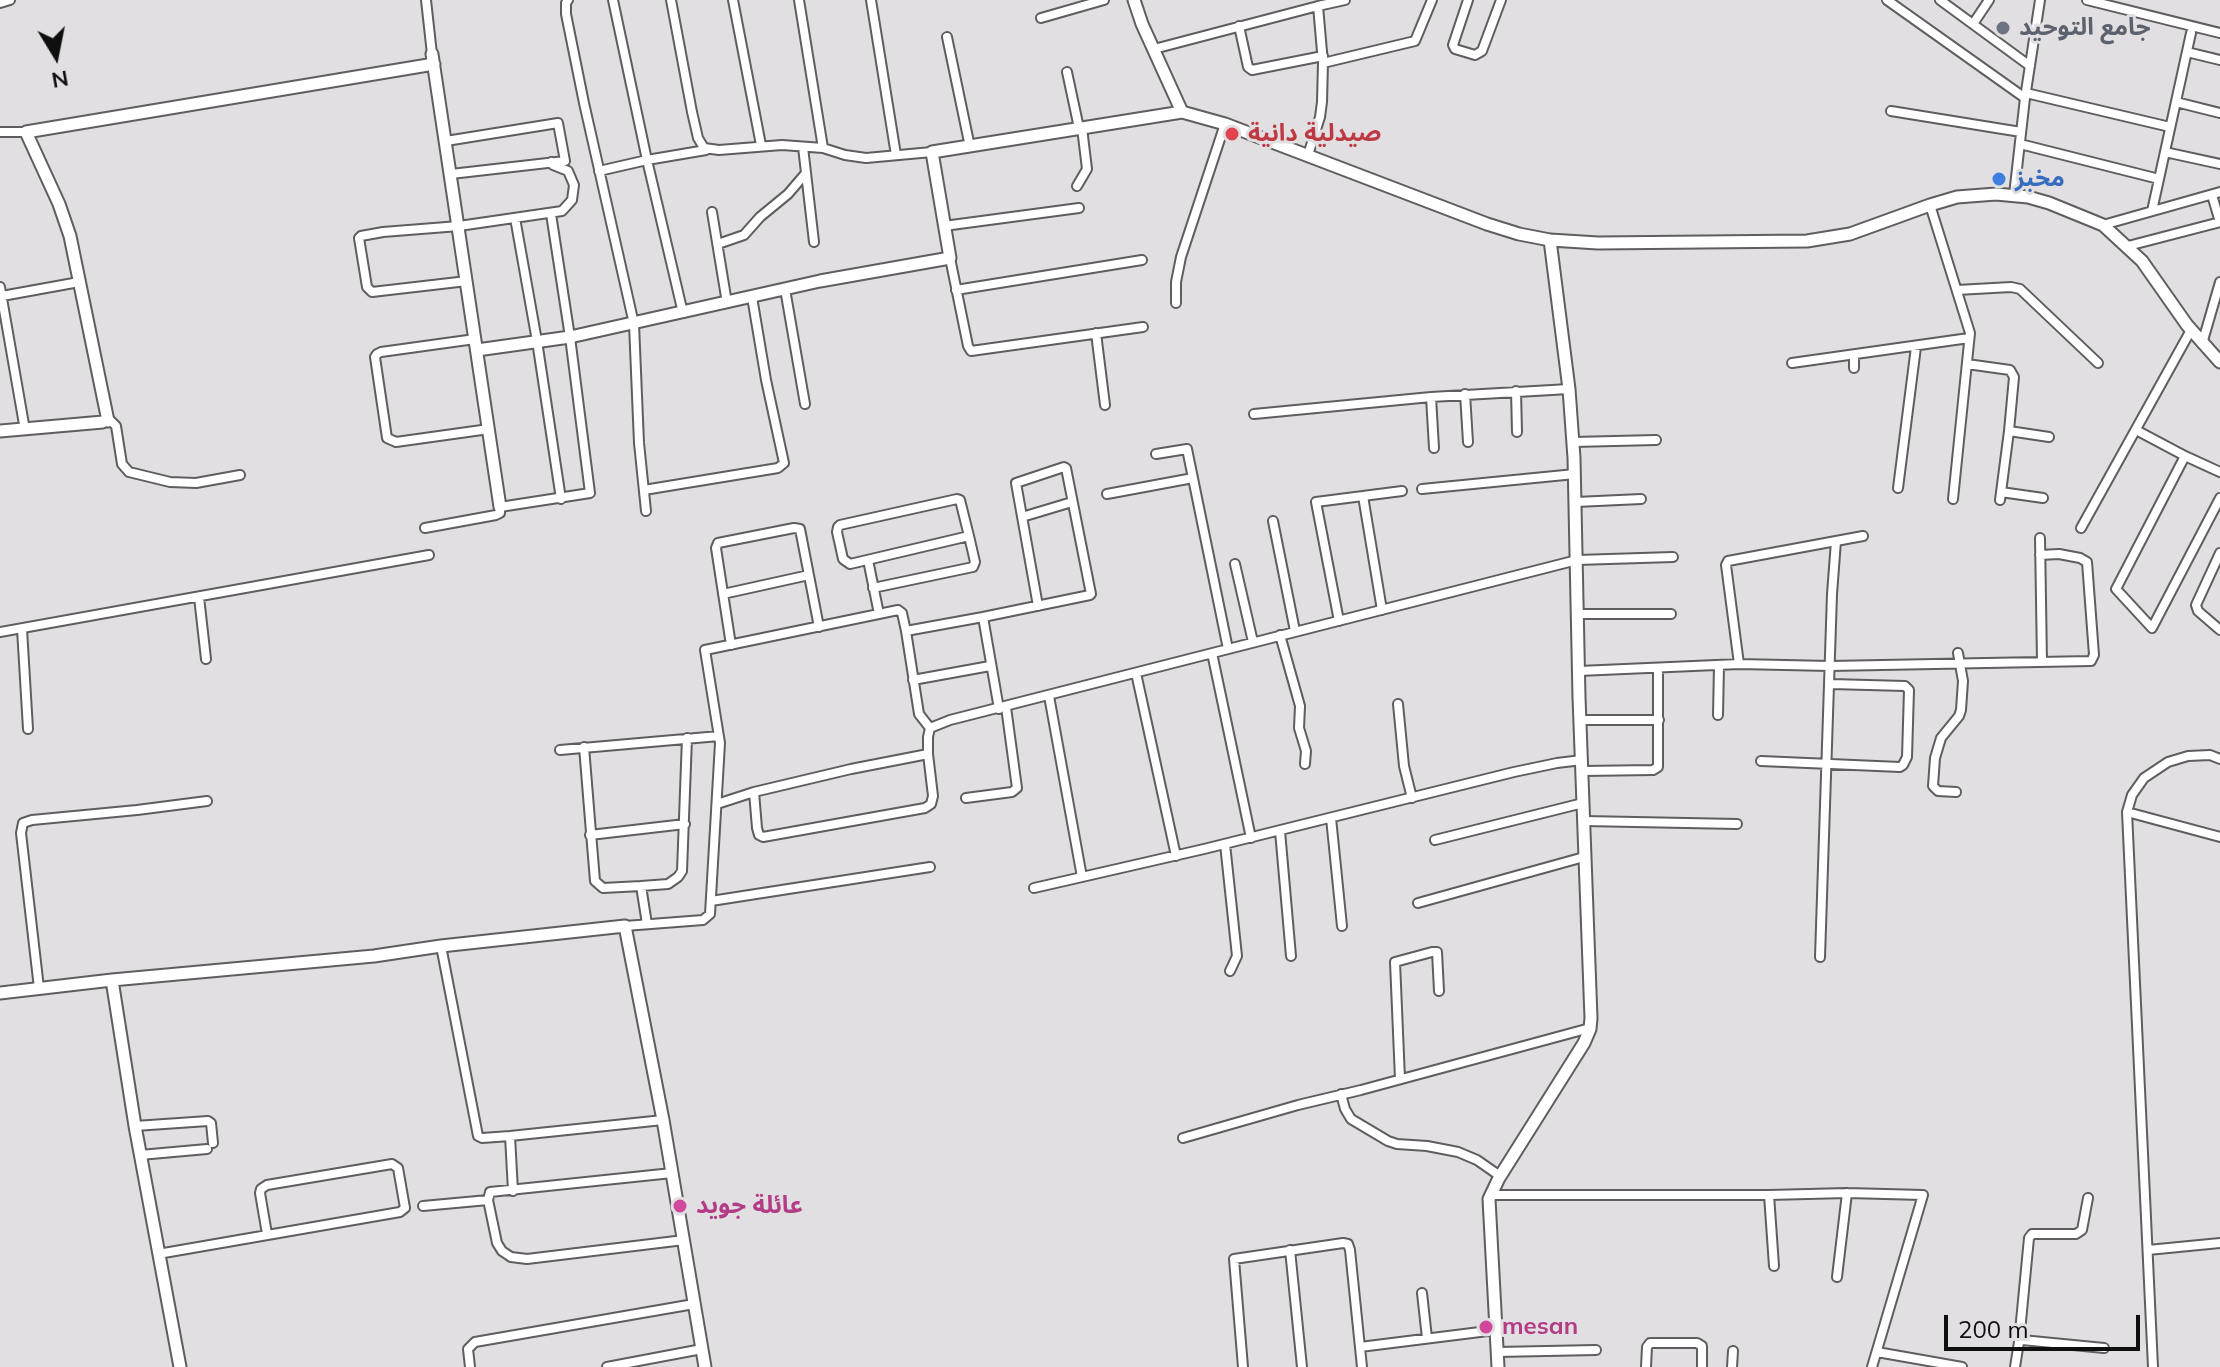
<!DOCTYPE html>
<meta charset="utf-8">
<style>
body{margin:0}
#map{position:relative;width:2220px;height:1367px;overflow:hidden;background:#e1dfe1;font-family:Mulish,sans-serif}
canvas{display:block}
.north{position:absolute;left:16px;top:16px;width:80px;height:80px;-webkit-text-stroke:6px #e1dfe1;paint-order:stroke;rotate:170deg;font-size:22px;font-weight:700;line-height:32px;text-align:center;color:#100f10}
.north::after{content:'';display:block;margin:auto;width:28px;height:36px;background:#100f10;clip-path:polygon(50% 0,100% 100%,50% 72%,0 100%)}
.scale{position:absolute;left:1944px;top:1315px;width:196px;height:36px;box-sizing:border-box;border:4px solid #100f10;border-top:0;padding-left:10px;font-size:24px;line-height:28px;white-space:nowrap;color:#100f10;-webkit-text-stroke:6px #e1dfe1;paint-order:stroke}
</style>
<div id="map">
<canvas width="2220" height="1367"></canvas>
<div class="north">N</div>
<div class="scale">200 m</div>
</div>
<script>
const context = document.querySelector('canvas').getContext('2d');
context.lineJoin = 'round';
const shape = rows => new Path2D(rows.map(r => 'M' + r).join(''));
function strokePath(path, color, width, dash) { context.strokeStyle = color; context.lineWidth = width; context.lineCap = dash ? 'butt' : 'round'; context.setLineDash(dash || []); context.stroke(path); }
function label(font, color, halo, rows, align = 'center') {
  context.font = font + ' Mulish,"Noto Sans Arabic",sans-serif'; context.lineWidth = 6; context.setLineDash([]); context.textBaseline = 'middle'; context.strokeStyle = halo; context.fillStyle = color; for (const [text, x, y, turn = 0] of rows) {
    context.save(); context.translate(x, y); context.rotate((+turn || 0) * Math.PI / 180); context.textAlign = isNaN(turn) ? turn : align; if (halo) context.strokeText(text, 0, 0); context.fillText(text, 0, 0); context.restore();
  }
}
const street = shape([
 [426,0,432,54],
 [568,0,566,3,566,14,584,103,634,324,639,443,646,511],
 [613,0,647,160,683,313],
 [671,0,692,112,698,138,704,148,719,150,782,145,823,148,845,155,866,158,932,152],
 [733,0,761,145],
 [799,0,823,148],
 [871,0,896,155],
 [1468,0,1453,45,1455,49,1475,55,1482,51,1501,0],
 [1887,0,2025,98],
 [1940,0,2030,66],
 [2087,0,2220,33],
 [0,3,10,0],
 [1041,18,1104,0],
 [1973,24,1989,0],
 [1239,26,1248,67,1252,70,1323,56],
 [947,37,970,147],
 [1154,49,1318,6],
 [2187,52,2220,60],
 [1323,63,1415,41,1432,0],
 [1067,72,1079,128],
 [2026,93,2170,127],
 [2176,102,2220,113],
 [1891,111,2021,132],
 [0,132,26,132],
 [446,141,558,123,565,161,451,174],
 [2020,144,2159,179],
 [803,147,814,242],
 [2165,152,2220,164],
 [1308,155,1320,117,1322,102,1323,63,1318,6,1345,0],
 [599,171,647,160,706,150],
 [1077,186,1087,169,1082,128],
 [2014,195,2025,98,2040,0],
 [2212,195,2220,222],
 [1930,205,1970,333,1953,499],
 [2152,211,2191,33],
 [712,212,727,303],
 [515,218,537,341,561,499],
 [2103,225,2220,192],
 [944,226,1079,208],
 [718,244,744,235,760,217,788,194,806,173],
 [2128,246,2220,222],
 [950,258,968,346,971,351,1143,327],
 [467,281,372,292,367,287,359,238,361,236,383,232,459,226,562,211,572,200,574,185,568,171,553,165,551,162],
 [0,287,25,430],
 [785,289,805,404],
 [956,290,1142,260],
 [1957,290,2011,287,2020,289,2098,363],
 [2,296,79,282],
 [1176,303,1176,282,1181,257,1225,124],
 [1096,333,1105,405],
 [475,339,381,352,377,354,375,357,387,438,396,442,489,429],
 [2202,344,2220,282],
 [1792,363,1969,338],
 [1967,364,2010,370,2014,377,2009,431,2000,500],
 [1854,368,1854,355],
 [1516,391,1517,432],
 [1465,394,1468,442],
 [1431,397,1434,448],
 [1254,414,1431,397,1569,389],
 [104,421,111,421,116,426,122,464,129,472,170,482,196,483,240,475],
 [2136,430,2185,456],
 [2009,431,2049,437],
 [1573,442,1656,440],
 [1156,454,1187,449,1228,649],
 [2220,472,2185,456,2116,589,2152,628,2220,498],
 [1898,488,1916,347],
 [1422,489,1575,474],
 [644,490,778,468,784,463,766,380,752,297],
 [2001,492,2043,498],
 [1107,494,1193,478],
 [1363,496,1382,610],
 [1576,502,1641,499],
 [1022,517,1072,502],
 [1273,521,1295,631],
 [425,528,496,515,500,513,500,507,590,493,570,337,551,214],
 [2081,528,2191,330],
 [2040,538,2042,662],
 [2220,553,2196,605,2198,611,2220,630],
 [868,560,879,614],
 [1235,564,1253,642],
 [873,588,973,567,975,562,969,536,960,500,957,499,840,525,838,527,837,532,843,559,850,564,969,536],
 [723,594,809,575],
 [199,597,206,659],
 [1577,614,1671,614],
 [983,617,1090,595,1091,594,1066,468,1064,467,1016,483,1038,606],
 [1339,621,1316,502,1402,491],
 [22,629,28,729],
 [0,632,429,555],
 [1280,635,1300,706,1299,728,1306,751,1305,764],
 [731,645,716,548,718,543,794,528,800,529,819,627],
 [1212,653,1251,838],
 [1739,664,1726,565,1728,561,1863,536],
 [1579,671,1739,664,1830,666,2091,661,2094,655,2087,562,2080,558,2059,554,2040,555],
 [1136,673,1176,856],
 [913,680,990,666],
 [1049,696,1082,877],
 [1398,704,1404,766,1412,798],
 [1718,715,1719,666],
 [1581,720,1659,720],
 [930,728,919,714,906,631,983,617,999,709],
 [584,747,595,881,603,888,641,886,668,884,678,877,682,871,687,738],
 [560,750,719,736],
 [1761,761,1900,767,1903,765,1907,757,1909,690,1905,686,1831,684],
 [1583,771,1653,770,1658,767,1658,669],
 [754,792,757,828,759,835,763,837,925,808,931,804,933,796,928,754],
 [1956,792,1938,791,1933,786,1935,758,1941,738,1959,716,1961,710,1963,681,1958,653],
 [966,798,1012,792,1017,788,1006,707],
 [717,804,754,792,851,769,928,754,928,737,930,728,950,720,1577,560,1673,557],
 [2127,812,2220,837],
 [1331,818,1342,926],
 [1584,821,1737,824],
 [1280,831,1291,956],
 [590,835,685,824],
 [1435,840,1583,803],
 [1225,844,1237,956,1230,971],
 [641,886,647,924],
 [1034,888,1204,849,1514,772,1557,763,1582,760],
 [711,901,930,867],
 [1418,903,1584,857],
 [625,926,703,920,710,914,720,743,705,650,898,610,902,613,906,631],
 [441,946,478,1136,482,1138,510,1136,663,1120],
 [1820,957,1832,594,1836,541],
 [39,988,21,833,23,823,32,820,137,810,207,801],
 [1400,1079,1395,962,1432,952,1437,952,1439,991],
 [1341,1094,1345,1109,1351,1119,1388,1141,1397,1144,1427,1146,1458,1152,1477,1160,1500,1176],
 [135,1126,208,1121,211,1123,213,1143],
 [510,1136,513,1191],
 [1183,1138,1298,1105,1361,1090,1590,1028],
 [140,1155,207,1149],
 [672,1173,490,1192,488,1200,497,1243,502,1251,511,1257,527,1259,684,1240],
 [1490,1195,1769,1195,1847,1193,1923,1195,1872,1367],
 [1769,1195,1774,1266],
 [423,1206,488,1200],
 [1290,1250,1302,1367],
 [2148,1250,2220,1243],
 [158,1254,400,1212,405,1208,398,1168,392,1164,267,1185,261,1189,260,1193,267,1234],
 [1837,1277,1847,1193],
 [1422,1293,1427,1338],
 [2019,1342,2029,1238,2032,1234,2076,1234,2082,1230,2088,1198],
 [1360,1347,1496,1330],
 [1497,1352,1596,1350],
 [1877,1352,1962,1367],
 [470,1367,468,1349,475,1342,694,1304],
 [607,1367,702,1349],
 [1243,1367,1234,1259,1343,1243,1348,1244,1350,1250,1362,1367],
 [1646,1367,1647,1347,1650,1343,1697,1343,1702,1346,1702,1367],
 [1732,1367,1733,1351],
 [2015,1367,2019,1342,2022,1340,2104,1348],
 [2153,1367,2127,812,2132,795,2144,778,2168,762,2188,756,2210,755,2220,759]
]);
const secondary = shape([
 [1134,0,1142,24,1182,112],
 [432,54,500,507],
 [477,350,570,337,820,281,950,258,932,152,1182,112,1225,124,1487,224,1519,234,1550,240,1598,243,1807,241,1850,234,1930,205,1957,197,1996,194,2028,197,2049,203,2103,225,2142,261,2187,325,2220,362],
 [108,421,70,236,59,204,26,132,434,64],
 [0,431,103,422],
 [112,980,135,1126,180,1367],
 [0,993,112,980,374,956,441,946,625,926,663,1120,705,1367],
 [1498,1367,1489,1199,1499,1178,1584,1043,1590,1029,1591,1018,1579,697,1574,458,1569,389,1550,240]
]);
strokePath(street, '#5f5d5f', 12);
strokePath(secondary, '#5f5d5f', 15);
strokePath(street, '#fff', 8);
strokePath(secondary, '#fff', 11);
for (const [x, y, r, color] of [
 [2003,28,8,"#6b7280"],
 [1232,134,8,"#e0444e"],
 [1999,179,8,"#3f7fe0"],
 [680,1206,8,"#d1479c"],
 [1486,1327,8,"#d1479c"]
]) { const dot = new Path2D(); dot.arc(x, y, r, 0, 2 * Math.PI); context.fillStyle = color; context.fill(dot); strokePath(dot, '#e1dfe1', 3); }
label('bold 24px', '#5b616d', '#e1dfe1', [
 ["جامع التوحيد",2019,28]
], 'left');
label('bold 24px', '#be3a42', '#e1dfe1', [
 ["صيدلية دانية",1248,134]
], 'left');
label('bold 24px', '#366cbe', '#e1dfe1', [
 ["مخبز",2015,179]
], 'left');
label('bold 24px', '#b23c85', '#e1dfe1', [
 ["عائلة جويد",696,1206],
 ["mesan",1502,1327]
], 'left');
</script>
